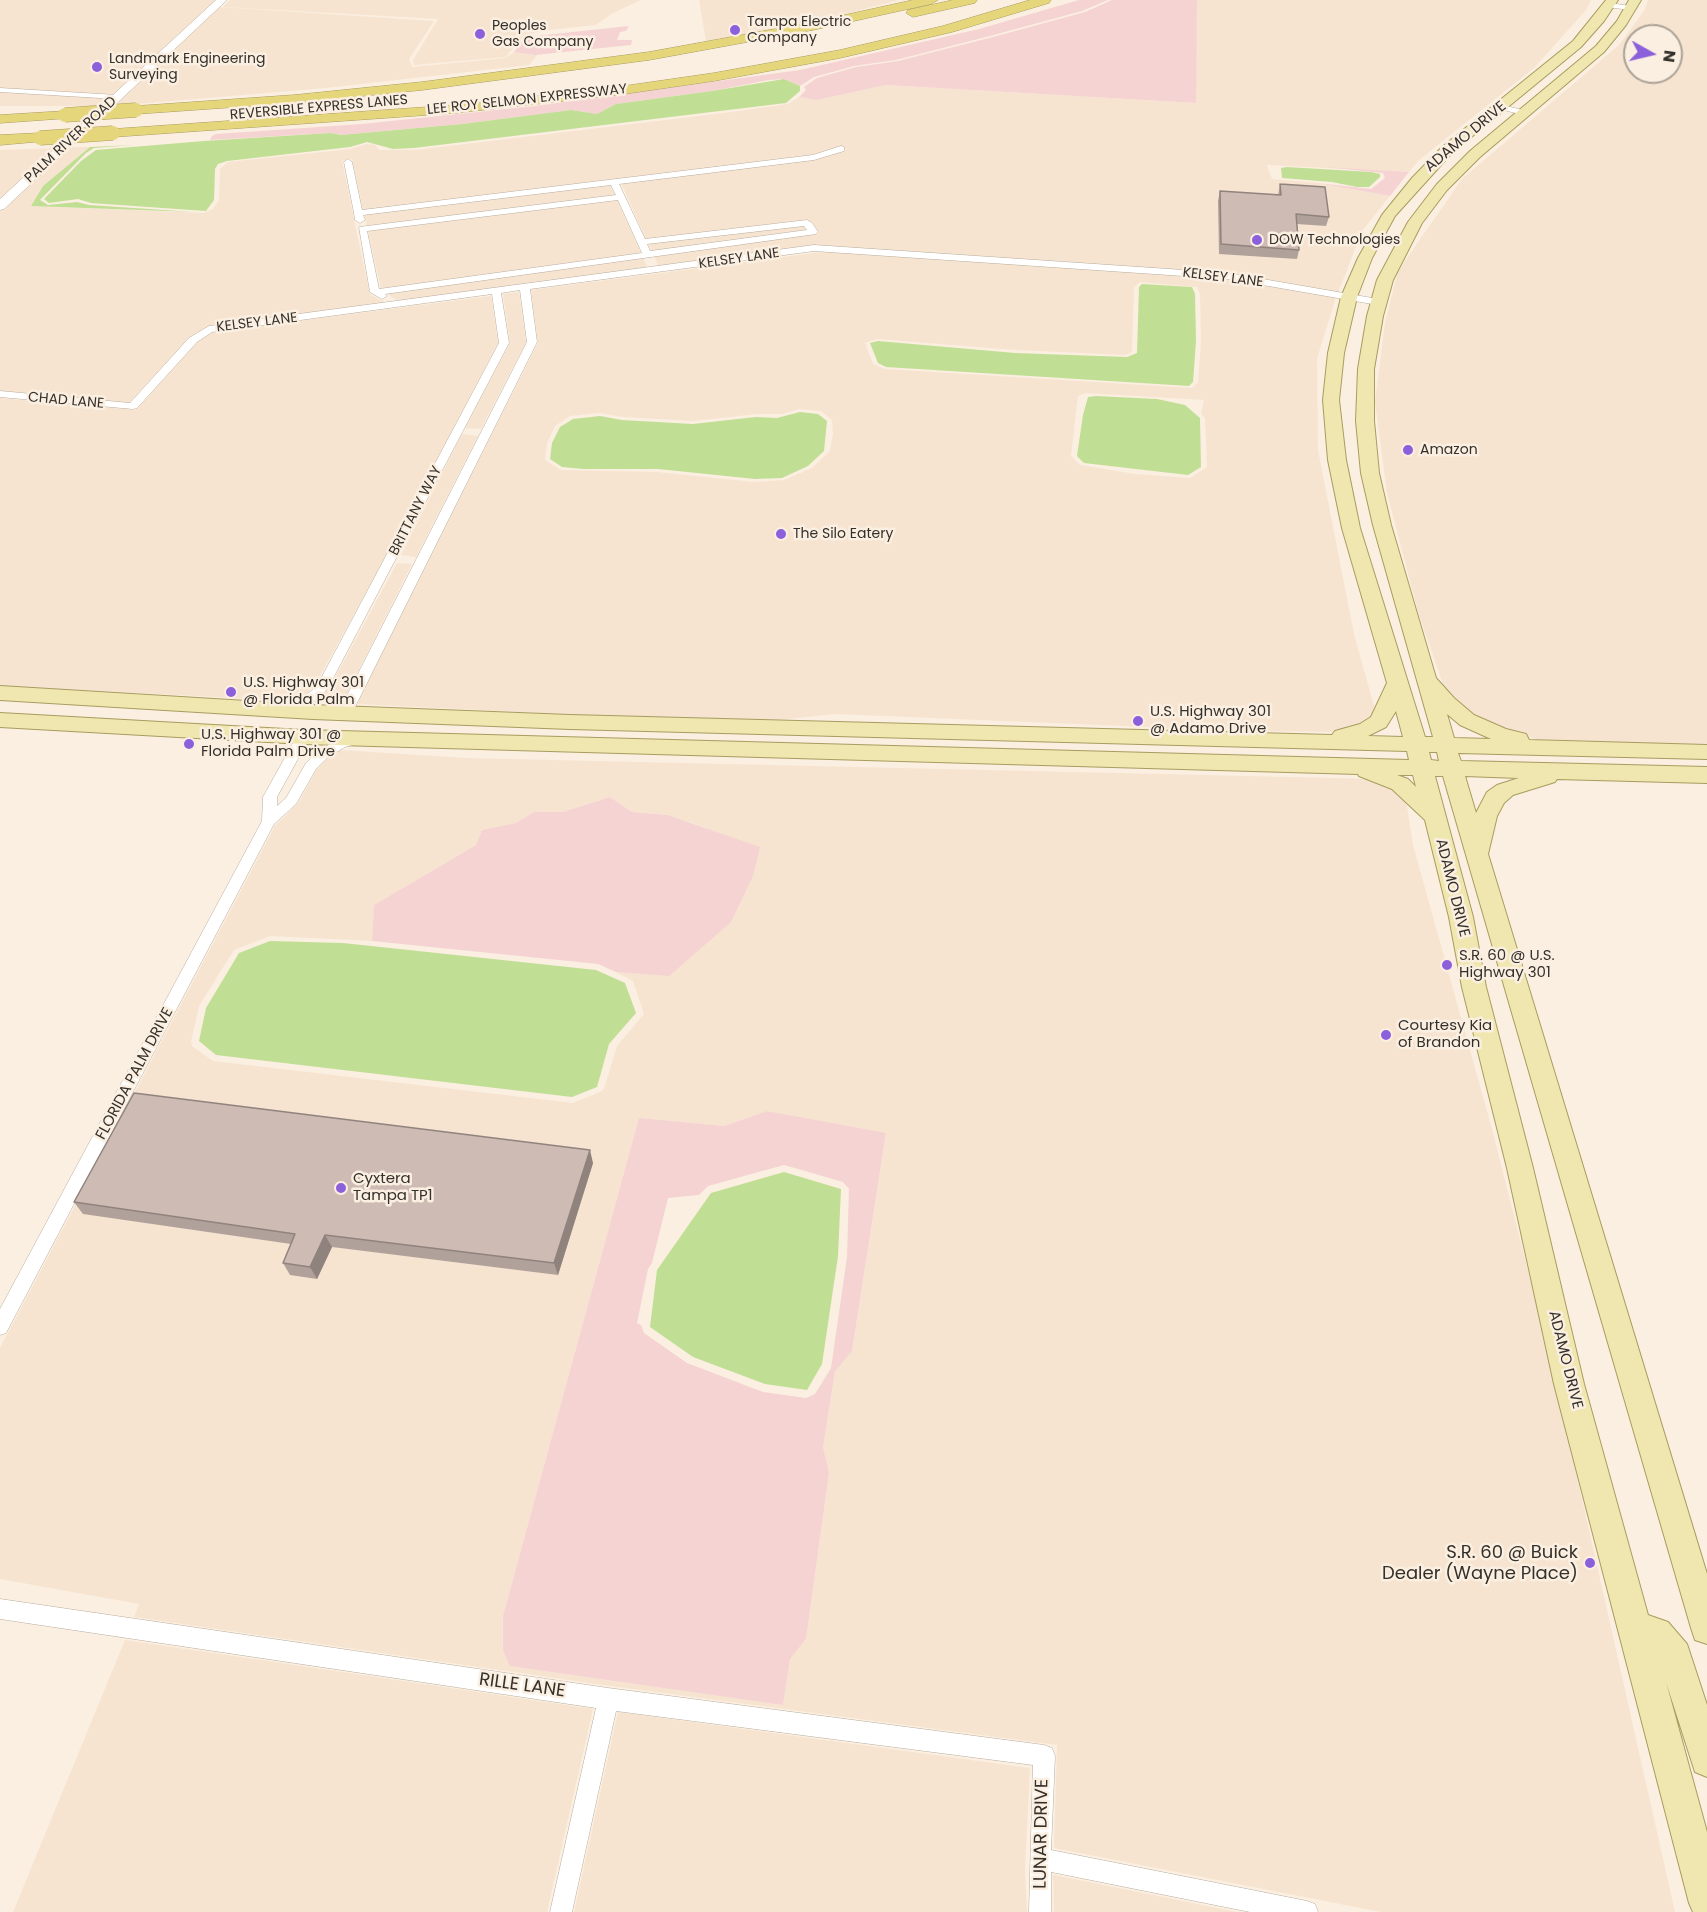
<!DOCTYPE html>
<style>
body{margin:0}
#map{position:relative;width:1707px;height:1912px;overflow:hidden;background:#fbefe1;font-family:Poppins,sans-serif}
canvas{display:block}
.north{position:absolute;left:1623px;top:24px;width:60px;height:60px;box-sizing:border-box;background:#fbefe1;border:2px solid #aba398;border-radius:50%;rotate:98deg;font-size:16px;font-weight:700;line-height:24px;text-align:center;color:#34302a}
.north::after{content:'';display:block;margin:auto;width:21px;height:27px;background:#8c60db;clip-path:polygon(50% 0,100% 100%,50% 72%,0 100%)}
</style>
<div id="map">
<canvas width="1707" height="1912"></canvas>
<div class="north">N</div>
</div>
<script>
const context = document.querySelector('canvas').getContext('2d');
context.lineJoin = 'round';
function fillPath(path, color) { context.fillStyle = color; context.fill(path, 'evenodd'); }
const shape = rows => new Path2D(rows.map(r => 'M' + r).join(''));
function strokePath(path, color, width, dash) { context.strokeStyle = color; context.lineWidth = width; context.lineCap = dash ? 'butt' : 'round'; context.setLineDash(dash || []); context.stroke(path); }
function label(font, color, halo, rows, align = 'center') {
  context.font = font + ' Poppins,sans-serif'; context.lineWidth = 5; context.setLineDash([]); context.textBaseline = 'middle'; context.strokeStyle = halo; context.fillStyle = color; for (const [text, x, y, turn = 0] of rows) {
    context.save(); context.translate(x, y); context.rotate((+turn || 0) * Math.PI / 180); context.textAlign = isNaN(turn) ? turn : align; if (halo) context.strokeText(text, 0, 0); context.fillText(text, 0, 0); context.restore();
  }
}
fillPath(shape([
 [0,0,218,0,115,95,0,88],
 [230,0,641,0,611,14,596,25,540,31,522,37,506,57,414,65,413,60,438,19,223,7],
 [699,0,899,0,826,19,706,41],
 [1197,0,1591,0,1586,10,1534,68,1418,161,1409,172,1267,165,1272,179,1318,183,1390,196,1362,231,1338,293,1228,274,815,246,659,267,654,256,815,234,818,231,812,222,805,220,646,239,621,183,816,159,847,150,842,147,812,155,363,210,352,159,342,161,369,291,371,295,388,304,204,328,188,339,129,403,0,391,0,211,68,147,90,147,43,186,31,206,204,213,213,209,219,200,220,169,228,162,350,149,367,144,375,145,379,150,415,150,732,112,788,104,799,97,817,100,886,85,1195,103],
 [1648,0,1707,0,1707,745,1536,739,1504,731,1472,717,1445,690,1418,612,1387,493,1375,402,1385,323,1398,271,1462,179,1619,45,1644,11],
 [1635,36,1671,36,1671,72,1635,72],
 [219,7,434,21,409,59,412,67,506,58,514,52,537,55,529,65,326,88,113,106],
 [0,91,111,98,103,106,0,106],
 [58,148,0,201,0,150],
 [610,185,615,196,367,226,364,214],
 [617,200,641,253,381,289,368,231],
 [803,225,806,230,652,251,648,243],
 [830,251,1227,279,1336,297,1317,359,1318,450,1354,634,1376,713,1367,722,1336,732,1242,731,836,714,759,722,679,720,357,704,391,632,538,343,531,290],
 [1140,282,1197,287,1200,294,1201,341,1198,382,1192,388,885,369,873,364,865,343,877,339,1015,350,1125,355,1132,352,1134,287],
 [1086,393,1204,400,1201,414,1205,418,1207,467,1190,478,1136,474,1080,465,1071,456,1078,396],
 [799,409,821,411,832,420,833,433,830,451,812,468,784,480,754,482,657,472,561,470,545,460,547,443,555,426,570,416,600,413,623,417,693,421,757,414,782,414],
 [643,257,648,269,401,302,385,293],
 [519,292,526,342,481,429,465,428,510,343,503,294],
 [491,296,498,343,385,558,315,685,308,692,294,701,0,686,0,398,136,410,199,340,212,332],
 [462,434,478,436,416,557,401,555],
 [397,563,412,564,342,703,314,702,330,687],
 [340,750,466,758,1377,779,1406,800,1413,845,1492,1129,1551,1361,1675,1912,1381,1912,1054,1848,1057,1745,610,1686,134,1617,139,1604,0,1579,0,1348,275,826,299,802,318,767,329,756],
 [610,797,632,812,668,815,707,828,626,971,616,972,633,981,644,1014,617,1046,604,1089,600,1092,573,1103,213,1061,192,1046,191,1042,199,1006,234,950,270,936,372,941,374,905,476,845,482,830,517,823,534,812,563,812],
 [767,1111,886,1134,852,1351,835,1372,823,1447,829,1473,806,1639,790,1659,783,1705,503,1616,639,1119,724,1126],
 [125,1640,593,1709,547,1912,13,1912],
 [618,1712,1030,1768,1025,1870,1027,1912,574,1912],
 [1053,1875,1054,1875,1237,1912,1054,1912]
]), '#f6e4d0');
fillPath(shape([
 [1079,0,1108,0,1082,11,990,36,896,60,854,66,814,77,800,86,784,79,769,80,712,91,616,104,597,114,571,110,462,124,341,135,331,133,210,140,212,136,216,134,362,124,535,106,800,70,979,29],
 [1112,0,1197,0,1196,103,886,85,817,100,799,97,806,90,804,87,817,78,856,67,898,61,993,37,1085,12],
 [629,26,626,31,620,32,617,40,632,40,631,45,535,55,514,52,526,37],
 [1324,167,1409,172,1390,196,1318,183,1371,189,1385,178,1383,173],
 [610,797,632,812,668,815,760,847,753,876,731,922,669,976,616,972,598,964,372,941,374,905,476,845,482,830,516,823,534,812,563,812],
 [767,1111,886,1133,852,1351,835,1372,823,1447,829,1473,806,1639,790,1659,783,1705,510,1666,503,1650,503,1616,639,1118,724,1126],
 [784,1165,843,1182,849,1189,847,1257,831,1368,815,1394,806,1398,763,1392,687,1363,644,1333,641,1325,637,1323,648,1269,652,1263,668,1198,699,1195,708,1186]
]), '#f5d3d3');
fillPath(shape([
 [784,79,800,86,800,91,786,103,414,148,393,149,367,142,350,147,227,161,218,164,215,169,214,200,206,211,91,203,78,199,49,203,44,199,81,161,96,150,204,141,331,133,341,135,462,124,571,110,597,114,616,104,712,91],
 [134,145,94,148,86,153,40,200,48,205,77,202,89,205,194,212,31,206,43,186,90,147],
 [1287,167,1371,172,1380,174,1380,177,1369,187,1357,187,1332,182,1282,178,1281,168],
 [1142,284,1192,287,1195,294,1196,341,1193,382,1189,386,886,367,878,363,870,343,878,341,1015,353,1127,357,1137,353,1139,287],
 [1096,396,1157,399,1185,405,1200,418,1201,467,1188,475,1084,463,1077,456,1083,415,1088,397],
 [800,412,818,414,827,421,824,451,808,466,782,478,755,479,658,469,584,469,562,467,550,459,552,443,560,427,573,419,600,416,622,420,693,424,756,417,777,418],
 [270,941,343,943,596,970,625,983,636,1013,609,1044,597,1087,572,1097,216,1055,199,1041,206,1008,239,953],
 [784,1172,841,1189,838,1256,822,1364,807,1390,765,1384,693,1357,650,1327,657,1270,711,1193]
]), '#c1de95');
const street = shape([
 [1609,3,1631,6,1635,8,1631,10,1606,7,1609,3],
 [0,88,117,95,121,97,117,99,0,92,0,88],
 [1502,105,1527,111,1528,113,1524,115,1499,109,1498,107,1502,105],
 [841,146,844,147,844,151,814,160,619,184,645,239,807,220,812,223,818,232,816,234,385,294,387,296,382,299,370,292,359,227,616,195,611,185,363,215,365,220,360,223,355,220,354,213,344,162,348,159,352,162,362,210,813,155,841,146],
 [618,200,642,253,379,289,367,231,618,200],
 [804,226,807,230,650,251,647,244,804,226],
 [814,245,1228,273,1378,299,1383,302,1378,305,1228,279,814,251,530,289,537,342,352,713,345,717,338,713,527,342,520,290,501,293,509,343,329,686,320,698,288,714,283,713,281,710,283,707,310,692,318,684,499,343,492,294,212,332,197,342,137,408,133,409,0,397,0,391,130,403,189,338,209,326,814,245],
 [303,732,310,737,277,797,277,806,286,798,306,763,318,751,335,741,358,734,365,739,363,742,345,747,328,757,316,769,296,804,274,824,6,1333,0,1335,0,1309,262,821,263,797,298,734,303,732],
 [0,1599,608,1688,1044,1745,1052,1748,1055,1756,1051,1850,1307,1901,1315,1904,1318,1912,1250,1912,1051,1872,1051,1912,1029,1912,1033,1765,616,1711,572,1912,550,1912,596,1708,0,1619,0,1599]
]);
const secondary = shape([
 [216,0,227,0,4,209,0,210,0,199,216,0]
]);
const primary = shape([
 [1606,0,1618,0,1604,21,1581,47,1452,153,1395,216,1372,258,1357,297,1344,353,1339,400,1346,460,1360,528,1425,737,1433,737,1373,525,1361,473,1356,421,1358,369,1367,316,1377,280,1408,222,1437,184,1470,151,1596,46,1617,21,1629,0,1641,0,1626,25,1604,52,1480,157,1447,190,1422,223,1393,280,1383,316,1374,369,1374,421,1379,473,1391,525,1436,678,1454,698,1474,715,1506,729,1526,734,1529,740,1707,745,1707,759,1458,753,1461,761,1707,767,1707,783,1557,779,1555,782,1513,795,1504,803,1497,816,1488,854,1707,1574,1707,1644,1695,1640,1691,1628,1443,776,1435,776,1473,917,1486,987,1533,1168,1584,1384,1648,1615,1668,1622,1687,1644,1707,1705,1707,1777,1695,1772,1666,1682,1707,1832,1707,1912,1693,1912,1689,1903,1554,1384,1507,1168,1462,987,1449,917,1425,820,1392,789,1359,776,1358,774,303,744,0,727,0,713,303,730,1409,760,1407,751,570,729,313,719,0,700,0,686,313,705,570,715,1332,735,1335,731,1360,724,1371,717,1387,683,1342,528,1328,460,1323,400,1328,353,1341,297,1358,258,1382,215,1412,178,1442,147,1573,41,1606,0],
 [1396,711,1403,737,1368,736,1386,727,1396,711],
 [1447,714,1460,725,1491,739,1454,738,1447,714],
 [1429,752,1437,752,1439,761,1431,760,1429,752],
 [1397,775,1413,775,1416,787,1408,779,1397,775],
 [1465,776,1519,778,1497,785,1487,792,1476,813,1465,776]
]);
const highway = shape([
 [913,0,938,0,931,4,813,30,649,60,422,90,294,103,136,114,129,110,136,106,294,95,422,82,649,52,813,22,913,0],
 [953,0,977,0,975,3,913,17,906,13,908,10,953,0],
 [1030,0,1051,0,1049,3,952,32,840,58,714,81,617,95,456,113,113,137,106,133,113,129,456,105,617,87,714,73,840,50,943,26,1030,0],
 [65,111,70,112,72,115,70,118,0,123,0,115,65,111],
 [40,133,45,135,48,138,45,141,0,145,0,135,40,133]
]);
strokePath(street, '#b8ad9f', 1);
strokePath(secondary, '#b8ad9f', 1);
strokePath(primary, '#a89c5f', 2);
strokePath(highway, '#a89c5f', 1);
fillPath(street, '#fff');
fillPath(secondary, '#fff');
fillPath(primary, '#f0e6b0');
fillPath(highway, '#e6d67b');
const highwayBridge = shape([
 [65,115,136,110],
 [40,138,113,133]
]);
strokePath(highwayBridge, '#a89c5f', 15, []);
strokePath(highwayBridge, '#e6d67b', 14);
fillPath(shape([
 [1280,184,1329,217,1326,226,1297,224,1299,250,1297,259,1219,254,1218,201,1220,191,1278,195],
 [593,1163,558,1275,332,1247,317,1279,290,1275,283,1263,291,1244,83,1214,74,1202]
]), '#b1a19b');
fillPath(shape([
 [590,1150,593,1163,558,1275,554,1263],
 [325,1235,332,1247,317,1279,310,1267]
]), '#90837e');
const building = shape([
 [1280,184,1325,187,1329,217,1296,214,1299,250,1221,244,1220,191,1281,195,1280,184],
 [134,1093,590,1150,554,1263,325,1235,310,1267,283,1263,295,1234,74,1202,134,1093]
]);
fillPath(building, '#cebbb4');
strokePath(building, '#90837e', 1.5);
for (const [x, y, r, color] of [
 [735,30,6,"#8c60db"],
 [480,34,6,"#8c60db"],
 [97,67,6,"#8c60db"],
 [1257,240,6,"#8c60db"],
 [1408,450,6,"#8c60db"],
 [781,534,6,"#8c60db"],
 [231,692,6,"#8c60db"],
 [1138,721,6,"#8c60db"],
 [189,744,6,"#8c60db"],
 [1447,965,6,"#8c60db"],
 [1386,1035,6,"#8c60db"],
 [341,1188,6,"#8c60db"],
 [1590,1563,6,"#8c60db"]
]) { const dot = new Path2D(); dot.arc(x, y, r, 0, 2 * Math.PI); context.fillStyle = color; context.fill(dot); strokePath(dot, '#fbefe1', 2); }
label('14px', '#34302a', '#fbefe1', [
 ["Tampa Electric",747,22],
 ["Company",747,38],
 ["Peoples",492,26],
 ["Gas Company",492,42],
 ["Landmark Engineering",109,59],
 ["Surveying",109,75],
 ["DOW Technologies",1269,240],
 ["Amazon",1420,450],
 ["The Silo Eatery",793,534]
], 'left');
label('14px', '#34302a', '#fbefe1', [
 ["LEE ROY SELMON EXPRESSWAY",527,100,-6],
 ["REVERSIBLE EXPRESS LANES",319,108,-5],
 ["PALM RIVER ROAD",71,140,-43],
 ["KELSEY LANE",739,259,-8],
 ["KELSEY LANE",1223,278,7],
 ["KELSEY LANE",257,323,-7],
 ["CHAD LANE",66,401,5],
 ["BRITTANY WAY",416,511,-63]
]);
label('15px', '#34302a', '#fbefe1', [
 ["ADAMO DRIVE",1466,137,-40],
 ["ADAMO DRIVE",1452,888,76],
 ["FLORIDA PALM DRIVE",135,1074,-62],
 ["ADAMO DRIVE",1565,1360,76]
]);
label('15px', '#34302a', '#fbefe1', [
 ["U.S. Highway 301",243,683],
 ["@ Florida Palm",243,700],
 ["U.S. Highway 301",1150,712],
 ["@ Adamo Drive",1150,729],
 ["U.S. Highway 301 @",201,735],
 ["Florida Palm Drive",201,752],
 ["S.R. 60 @ U.S.",1459,956],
 ["Highway 301",1459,973],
 ["Courtesy Kia",1398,1026],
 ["of Brandon",1398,1043],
 ["Cyxtera",353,1179],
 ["Tampa TP1",353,1196]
], 'left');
label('18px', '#34302a', '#fbefe1', [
 ["S.R. 60 @ Buick",1578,1553],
 ["Dealer (Wayne Place)",1578,1574]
], 'right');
label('18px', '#34302a', '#fbefe1', [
 ["RILLE LANE",522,1686,8],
 ["LUNAR DRIVE",1042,1834,-89]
]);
</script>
